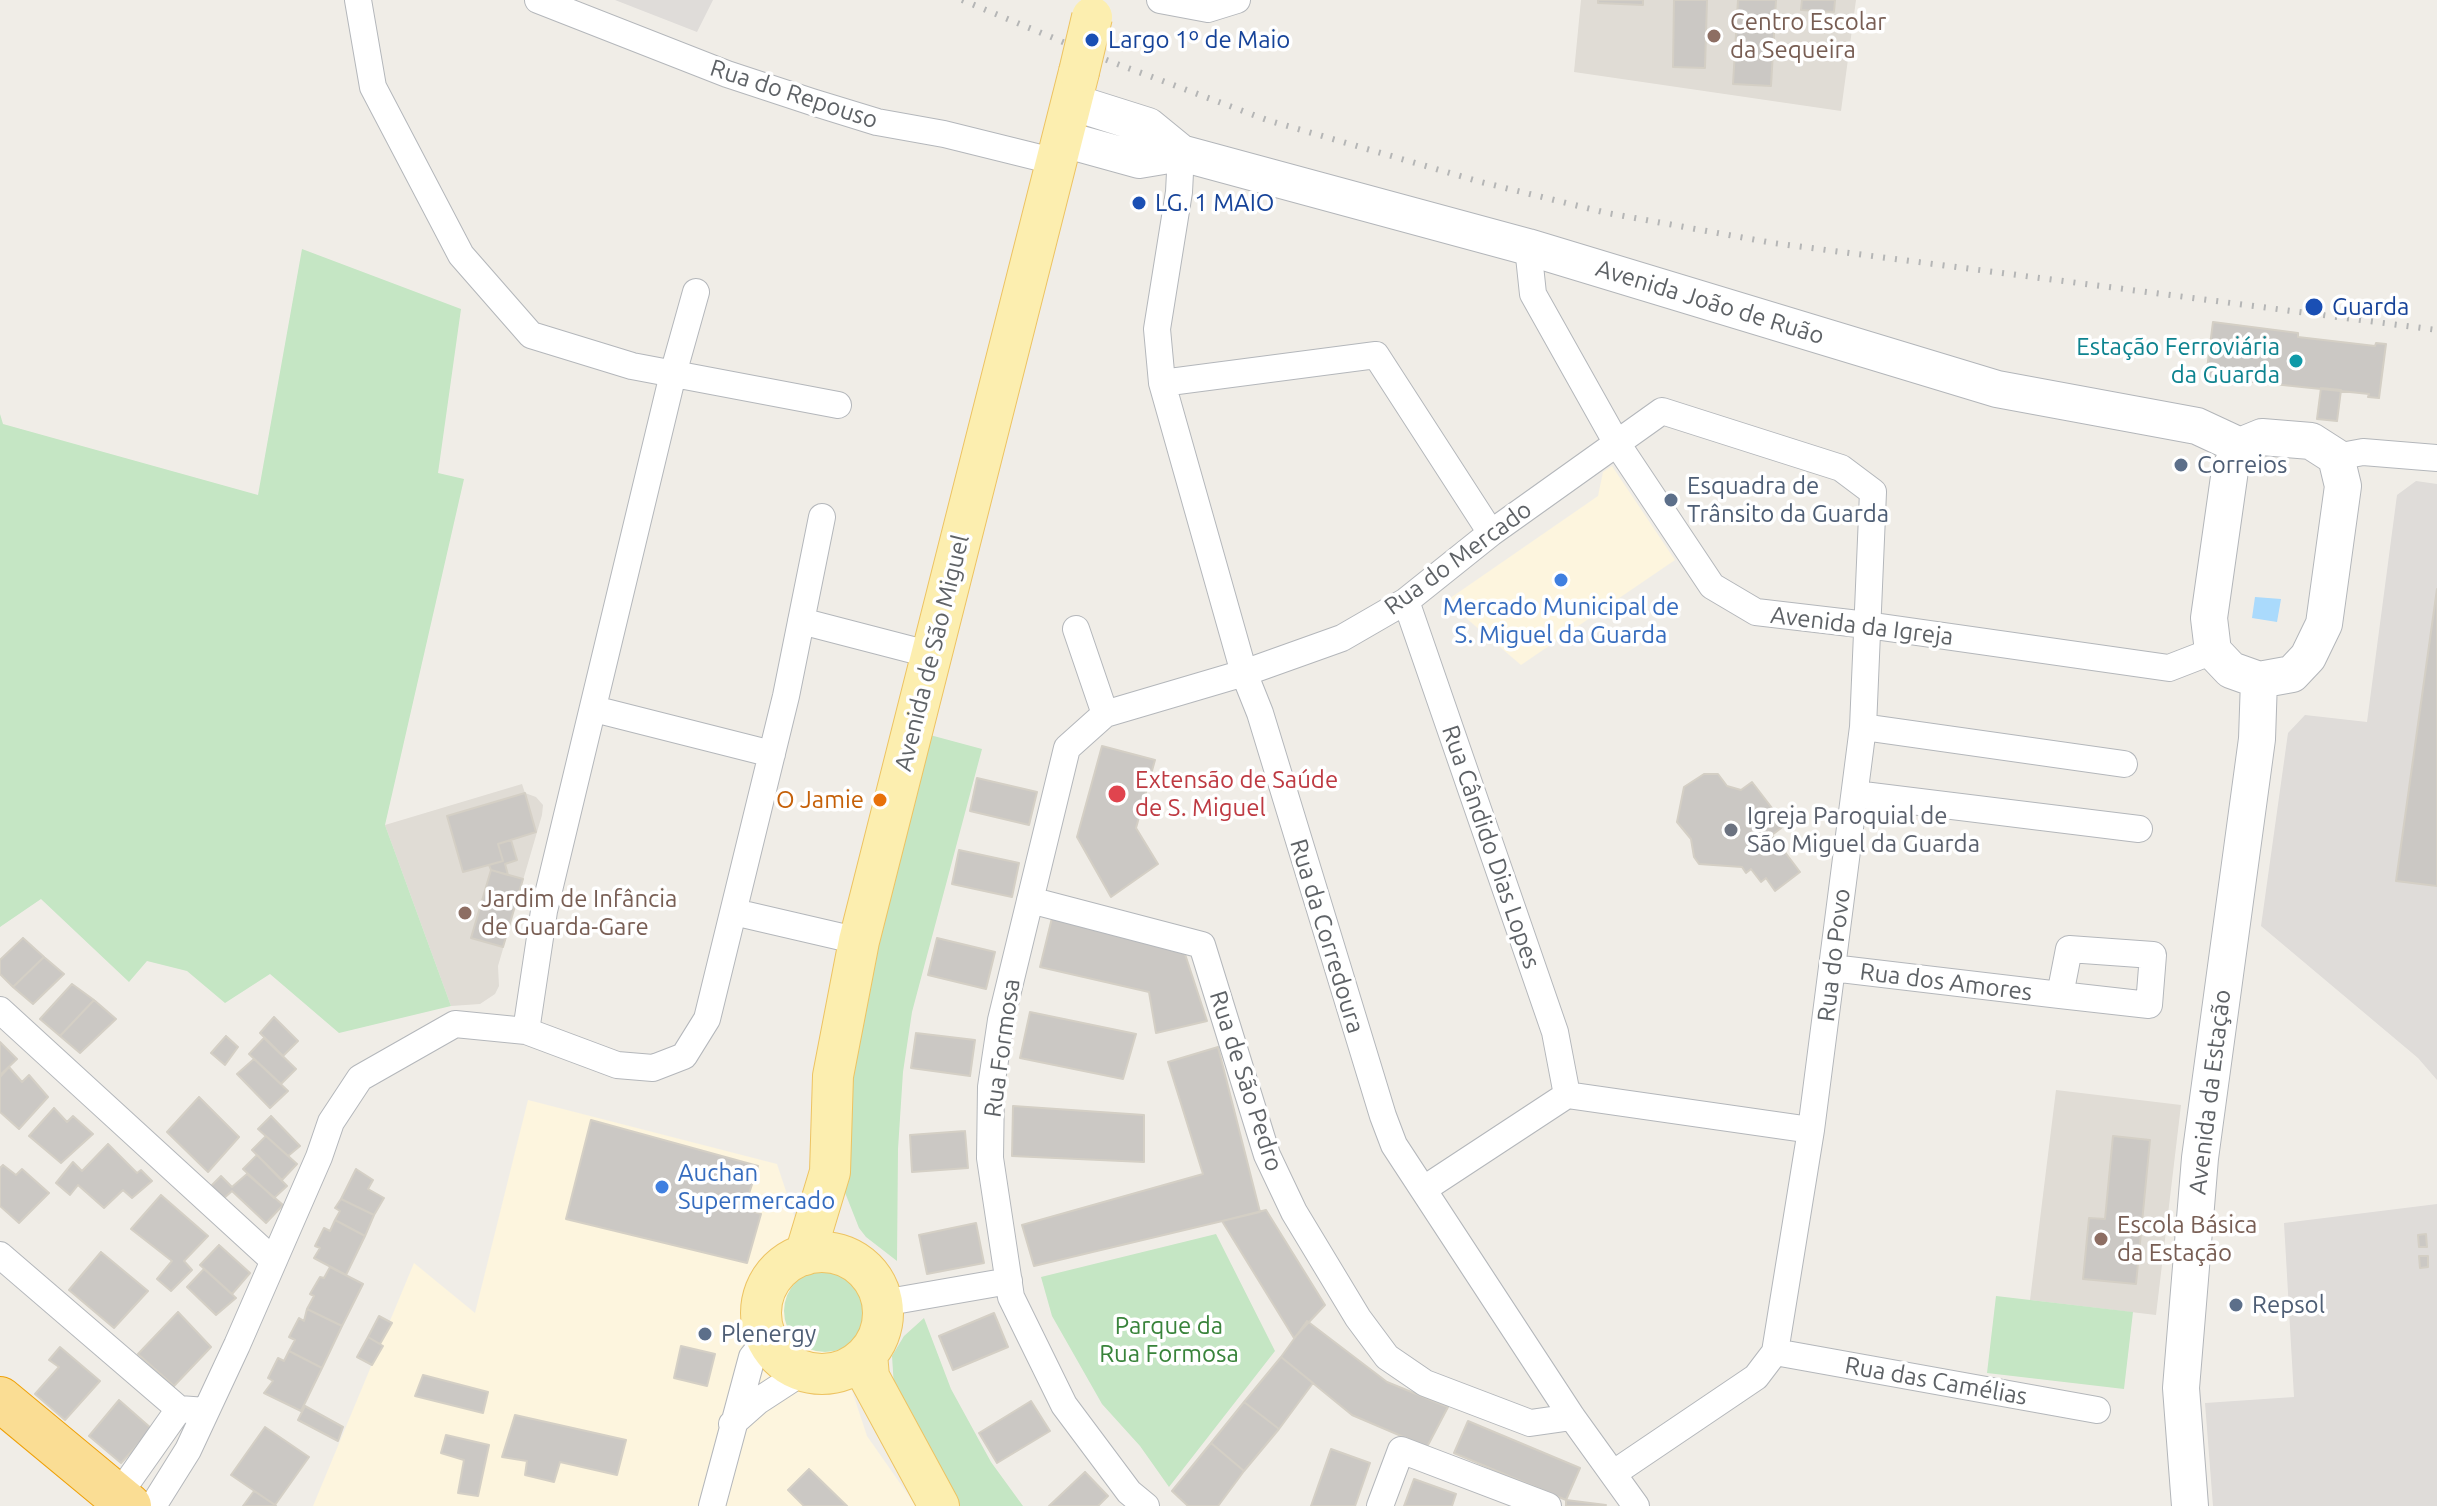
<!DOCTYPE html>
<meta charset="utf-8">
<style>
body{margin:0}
canvas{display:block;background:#f0ede7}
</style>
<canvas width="2437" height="1506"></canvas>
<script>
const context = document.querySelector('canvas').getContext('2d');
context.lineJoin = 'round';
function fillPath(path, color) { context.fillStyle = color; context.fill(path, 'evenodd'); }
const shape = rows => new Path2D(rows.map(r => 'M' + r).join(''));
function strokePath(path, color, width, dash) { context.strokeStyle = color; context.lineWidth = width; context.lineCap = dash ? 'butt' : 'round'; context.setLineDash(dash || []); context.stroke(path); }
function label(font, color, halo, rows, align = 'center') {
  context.font = font + ' Ubuntu,sans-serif'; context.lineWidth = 7; context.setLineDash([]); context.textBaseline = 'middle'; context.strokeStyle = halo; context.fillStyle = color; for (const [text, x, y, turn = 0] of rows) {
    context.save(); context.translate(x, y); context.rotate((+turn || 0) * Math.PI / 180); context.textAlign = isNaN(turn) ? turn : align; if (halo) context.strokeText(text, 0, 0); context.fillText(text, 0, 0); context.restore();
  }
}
fillPath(shape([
 [1612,466,1675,560,1521,665,1446,601,1598,496,1603,472],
 [528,1100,777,1164,867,1436,916,1506,313,1506,414,1263,475,1313]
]), '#fdf5de');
fillPath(shape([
 [615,0,713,0,697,32],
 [2416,481,2437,484,2437,1080,2418,1058,2261,926,2288,733,2305,715,2367,722,2397,495],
 [2437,1204,2437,1506,2213,1506,2205,1403,2294,1397,2284,1223]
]), '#dfdcd9');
fillPath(shape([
 [1581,0,1856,0,1841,111,1574,72],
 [522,784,525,793,536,797,543,805,542,815,498,966,499,986,495,994,480,1004,451,1006,385,825],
 [2056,1090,2181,1105,2156,1315,2030,1300]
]), '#e0dcd5');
fillPath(shape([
 [302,249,461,309,438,473,464,479,385,825,451,1006,339,1033,270,974,225,1003,187,971,147,961,129,982,41,899,0,927,0,414,3,424,258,495],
 [930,735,982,749,912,1012,903,1072,898,1149,897,1261,866,1237,859,1228,842,1185,841,1073],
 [1216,1234,1275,1351,1169,1487,1140,1446,1102,1404,1052,1316,1041,1277],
 '784 1311a41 41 0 1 1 82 0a41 41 0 1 1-82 0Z',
 [1996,1296,2133,1312,2124,1389,1987,1373],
 [924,1318,951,1389,991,1462,1023,1506,956,1506,894,1387,892,1356,904,1336]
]), '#c5e6c4');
fillPath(shape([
 [2255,597,2281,599,2277,622,2252,618]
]), '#aadafc');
const building = shape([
 [1598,0,1643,0,1643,5,1598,3,1598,0],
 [1674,0,1707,0,1705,68,1673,67,1674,0],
 [1738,0,1776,0,1771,86,1733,84,1738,0],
 [1802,0,1835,0,1834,12,1801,10,1802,0],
 [2213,322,2298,333,2298,337,2375,346,2376,343,2386,344,2379,398,2368,397,2369,394,2206,377,2213,322],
 [2321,388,2341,390,2337,421,2317,419,2321,388],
 [2437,589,2437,886,2396,881,2437,589],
 [1102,746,1155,760,1136,828,1158,864,1111,897,1077,837,1102,746],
 [1704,774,1718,774,1727,786,1741,790,1752,782,1785,825,1772,835,1800,872,1775,891,1766,878,1761,882,1751,869,1746,873,1742,867,1699,864,1694,857,1691,839,1677,822,1684,787,1704,774],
 [977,778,1037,792,1029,825,970,811,977,778],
 [525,793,536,832,498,844,503,861,463,872,447,816,525,793],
 [511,840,517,860,505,864,508,875,491,870,489,865,503,861,498,844,511,840],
 [959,850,1019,863,1012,897,952,884,959,850],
 [491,870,523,879,503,947,471,938,491,870],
 [1052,918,1184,951,1207,1021,1156,1033,1149,992,1040,967,1052,918],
 [23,938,44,957,13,987,0,974,0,960,23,938],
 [937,938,995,952,986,989,928,975,937,938],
 [44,957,64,974,33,1004,13,987,44,957],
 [72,984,94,1000,60,1036,40,1019,72,984],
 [94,1000,116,1019,80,1053,60,1036,94,1000],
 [1030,1012,1136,1034,1123,1079,1020,1058,1030,1012],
 [274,1017,298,1041,283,1056,260,1033,274,1017],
 [916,1033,975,1040,970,1076,911,1068,916,1033],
 [226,1036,238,1047,225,1065,211,1053,226,1036],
 [264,1038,296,1069,281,1084,249,1054,264,1038],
 [0,1042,17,1059,0,1075,0,1042],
 [1218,1047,1260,1212,1034,1266,1022,1225,1203,1174,1168,1062,1218,1047],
 [254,1059,288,1091,270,1108,237,1074,254,1059],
 [9,1067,22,1082,29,1075,48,1097,19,1129,0,1112,0,1077,9,1067],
 [199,1097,239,1137,208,1172,167,1132,199,1097],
 [1013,1106,1144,1115,1144,1162,1012,1156,1013,1106],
 [54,1108,67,1122,73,1116,93,1134,61,1163,29,1136,54,1108],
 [271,1116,300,1146,288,1156,258,1129,271,1116],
 [591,1120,758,1166,744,1209,761,1214,747,1263,566,1219,591,1120],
 [965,1131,968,1168,912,1172,910,1135,965,1131],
 [266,1136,297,1164,282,1180,252,1150,266,1136],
 [2113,1136,2150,1140,2136,1284,2083,1279,2089,1218,2105,1219,2113,1136],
 [108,1144,137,1173,141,1170,152,1181,132,1198,123,1190,104,1208,78,1185,70,1195,56,1183,73,1162,82,1171,108,1144],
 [257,1155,287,1186,274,1198,243,1169,257,1155],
 [3,1165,16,1175,22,1169,49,1193,19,1223,0,1206,0,1168,3,1165],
 [356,1169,373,1180,368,1189,384,1198,374,1215,341,1199,356,1169],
 [247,1174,283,1205,266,1223,232,1191,223,1199,210,1187,221,1176,232,1187,247,1174],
 [161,1195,208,1236,184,1261,192,1270,171,1291,157,1279,172,1261,131,1229,161,1195],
 [341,1199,374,1215,365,1236,335,1220,340,1211,335,1208,341,1199],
 [1266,1210,1325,1305,1294,1338,1222,1221,1266,1210],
 [335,1220,365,1236,346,1275,314,1258,320,1248,315,1246,324,1228,330,1231,335,1220],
 [976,1223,984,1263,927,1274,919,1235,976,1223],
 [2426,1234,2427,1247,2419,1247,2418,1235,2426,1234],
 [219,1245,250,1273,232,1294,200,1265,219,1245],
 [101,1252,148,1291,114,1328,69,1290,101,1252],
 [2419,1256,2428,1256,2428,1267,2420,1268,2419,1256],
 [330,1267,363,1284,342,1326,307,1309,314,1296,310,1294,320,1277,324,1278,330,1267],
 [204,1269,236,1298,216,1315,187,1287,204,1269],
 [307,1309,342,1326,322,1368,289,1351,295,1340,289,1337,299,1318,304,1321,307,1309],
 [178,1312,211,1347,174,1386,138,1354,178,1312],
 [994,1313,1008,1347,953,1370,939,1336,994,1313],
 [379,1316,392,1323,380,1344,368,1337,379,1316],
 [1307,1321,1387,1382,1448,1407,1427,1447,1352,1415,1281,1357,1307,1321],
 [368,1337,383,1346,372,1365,357,1357,368,1337],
 [681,1346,715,1354,707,1386,674,1378,681,1346],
 [60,1347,100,1381,65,1420,35,1394,59,1367,49,1360,60,1347],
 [289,1351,322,1368,301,1411,264,1393,273,1381,268,1378,278,1358,284,1361,289,1351],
 [1281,1357,1313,1383,1279,1429,1244,1402,1281,1357],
 [423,1375,488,1392,483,1413,415,1396,423,1375],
 [119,1400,152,1429,121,1463,89,1436,119,1400],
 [1031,1401,1050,1431,997,1463,979,1433,1031,1401],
 [1244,1402,1279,1429,1244,1471,1211,1443,1244,1402],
 [305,1406,343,1427,338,1441,298,1420,305,1406],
 [515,1415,626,1440,617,1475,560,1462,554,1482,525,1475,527,1461,502,1457,515,1415],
 [1468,1421,1580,1468,1566,1500,1454,1453,1468,1421],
 [265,1427,309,1457,275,1505,231,1475,265,1427],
 [446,1435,489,1445,478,1496,458,1493,464,1460,441,1453,446,1435],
 [1211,1443,1244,1471,1218,1506,1188,1506,1172,1491,1211,1443],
 [1331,1449,1370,1463,1355,1506,1311,1506,1331,1449],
 [809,1469,847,1506,804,1506,788,1490,809,1469],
 [1085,1472,1108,1496,1098,1506,1049,1506,1085,1472],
 [1414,1479,1456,1494,1452,1506,1404,1506,1414,1479],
 [254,1491,275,1505,276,1506,243,1506,254,1491],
 [1566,1500,1606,1505,1605,1506,1566,1506,1566,1500]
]);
fillPath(building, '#cbc8c4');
strokePath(building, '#d4cfc5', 2);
const street = shape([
 [358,0,373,87,461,255,531,335,632,366,838,405],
 [538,0,727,74,812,102,877,122,944,134,1057,162],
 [1160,0,1208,9,1237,0],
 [1181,153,1179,192,1157,329,1162,383,1244,673,1260,713,1383,1116,1394,1145,1572,1417,1636,1506],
 [1528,247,1533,294,1616,442,1712,586,1756,612,1867,625,2169,668,2213,651],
 [1162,383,1376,355,1491,533],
 [2336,457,2363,452,2437,458],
 [1406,601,1555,1032,1567,1095],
 [801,621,932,655],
 [1076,629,1105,714],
 [594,709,772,754],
 [1863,727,2124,764],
 [1855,794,2139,829],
 [1030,900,1202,945,1267,1155,1294,1212,1358,1318,1387,1357,1425,1383,1530,1423,1572,1417],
 [734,912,859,941],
 [1832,968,2060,995,2149,1005,2153,955,2069,949,2060,995],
 [0,1010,273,1260],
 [526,1031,544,911,673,374,696,292],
 [1424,1189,1567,1095,1811,1130],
 [0,1255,179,1409,206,1411],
 [883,1306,900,1300,1009,1281],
 [1775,1352,2097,1410],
 [732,1424,758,1401,804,1371],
 [117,1497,179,1409],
 [153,1506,188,1450,237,1345,319,1157,331,1122,360,1078,455,1024,526,1031,617,1065,653,1068,684,1056,707,1019,786,696,822,517],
 [712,1506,752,1357,767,1339],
 [1146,1506,1129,1492,1064,1405,1011,1297,990,1158,991,1087,1001,1020,1067,748,1105,714,1244,673,1342,638,1406,601,1491,533,1662,411,1841,468,1873,492,1863,727,1811,1130,1775,1352,1756,1377,1614,1473],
 [1380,1506,1401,1450,1548,1506]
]);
const secondary = shape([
 [1072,102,1148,126,1181,153],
 [1063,139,1139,160,1181,153,1528,247,1997,389,2197,426,2240,446],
 [2262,437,2311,441,2336,457,2343,486,2324,624,2308,657,2292,674,2259,680,2231,670,2213,651,2209,618,2230,470,2240,446,2262,437],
 [2190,1506,2181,1388,2200,1158,2257,739,2259,680]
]);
const primary = shape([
 '761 1313a61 61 0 1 1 122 0a61 61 0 1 1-122 0Z',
 [805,1255,830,1172,833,1076,859,941,1079,72],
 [867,1354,869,1377,939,1506]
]);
const highway = shape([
 [0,1399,129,1506]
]);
strokePath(street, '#b4b7bb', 28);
strokePath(secondary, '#b3b6ba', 38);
strokePath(primary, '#edc362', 42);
strokePath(highway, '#efa108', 46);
strokePath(street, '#fff', 26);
strokePath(secondary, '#fff', 36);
strokePath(primary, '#fceeaf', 40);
strokePath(highway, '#fadd94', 44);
strokePath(shape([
 [962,0,1104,59,1267,120,1481,182,1607,213,1773,243,2437,330]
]), '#b5b6b6', 6, [2, 10]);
const primaryBridge = shape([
 [1079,72,1092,17]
]);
strokePath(primaryBridge, '#edc362', 42, []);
strokePath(primaryBridge, '#fceeaf', 40);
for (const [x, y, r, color] of [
 [1714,36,8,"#8d6e63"],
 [1092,40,8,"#1a4fb4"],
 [1139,203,8,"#1a4fb4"],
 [2314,307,10,"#1a4fb4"],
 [2296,361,8,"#0f9aa8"],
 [2181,465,8,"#5c6f8a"],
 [1671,500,8,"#5c6f8a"],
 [1561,580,8,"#3f7fe0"],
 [1117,794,10,"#e0444e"],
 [880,800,8,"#e8710a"],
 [1731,830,8,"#6b7280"],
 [465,913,8,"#8d6e63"],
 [662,1187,8,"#3f7fe0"],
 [2101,1239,8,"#8d6e63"],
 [2236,1305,8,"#5c6f8a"],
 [705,1334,8,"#5c6f8a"]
]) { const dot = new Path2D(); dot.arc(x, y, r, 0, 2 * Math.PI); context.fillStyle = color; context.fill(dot); strokePath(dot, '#fff', 3); }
label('24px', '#785e54', '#fff', [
 ["Centro Escolar",1730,22],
 ["da Sequeira",1730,50],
 ["Jardim de Infância",481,899],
 ["de Guarda-Gare",481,927],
 ["Escola Básica",2117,1225],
 ["da Estação",2117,1253]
], 'left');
label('24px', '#164399', '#fff', [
 ["Largo 1º de Maio",1108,40],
 ["LG. 1 MAIO",1155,203],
 ["Guarda",2332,307]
], 'left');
label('24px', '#5e6266', '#fff', [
 ["Rua do Repouso",794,94,18],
 ["Avenida João de Ruão",1710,302,17],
 ["Rua do Mercado",1458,558,-36],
 ["Avenida da Igreja",1862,626,7],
 ["Avenida de São Miguel",932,653,-76],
 ["Rua Cândido Dias Lopes",1491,847,71],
 ["Rua da Corredoura",1327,936,73],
 ["Rua do Povo",1834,955,-83],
 ["Rua dos Amores",1946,982,7],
 ["Rua Formosa",1002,1048,-82],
 ["Rua de São Pedro",1246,1081,72],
 ["Avenida da Estação",2210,1092,-83],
 ["Rua das Camélias",1936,1381,10]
]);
label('24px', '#0d838f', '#fff', [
 ["Estação Ferroviária",2280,347],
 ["da Guarda",2280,375]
], 'right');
label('24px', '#4e5e75', '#fff', [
 ["Correios",2197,465],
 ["Esquadra de",1687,486],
 ["Trânsito da Guarda",1687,514],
 ["Repsol",2252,1305],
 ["Plenergy",721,1334]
], 'left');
label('24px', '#366cbe', '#fff', [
 ["Mercado Municipal de",1561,607],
 ["S. Miguel da Guarda",1561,635],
 ["Auchan",678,1173,"left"],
 ["Supermercado",678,1201,"left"]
]);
label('24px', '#be3a42', '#fff', [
 ["Extensão de Saúde",1135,780],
 ["de S. Miguel",1135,808]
], 'left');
label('24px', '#c56008', '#fff', [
 ["O Jamie",864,800]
], 'right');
label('24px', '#5b616d', '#fff', [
 ["Igreja Paroquial de",1747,816],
 ["São Miguel da Guarda",1747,844]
], 'left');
label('24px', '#38833a', '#fff', [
 ["Parque da",1169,1326],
 ["Rua Formosa",1169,1354]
]);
</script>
